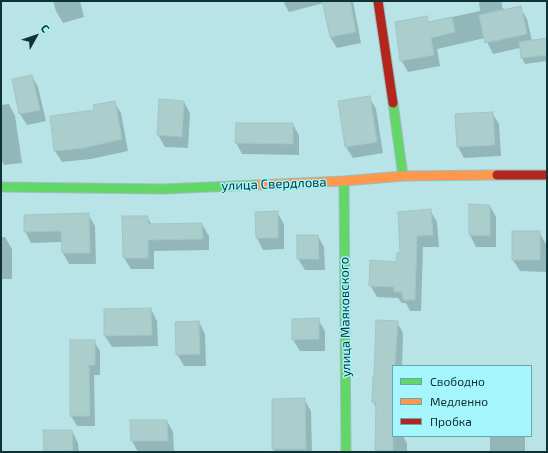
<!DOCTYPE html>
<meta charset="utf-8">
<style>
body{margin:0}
#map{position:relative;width:548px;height:453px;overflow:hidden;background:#b8e4e8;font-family:"Exo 2",sans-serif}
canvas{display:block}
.frame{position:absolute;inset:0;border:2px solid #0f3235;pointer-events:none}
.legend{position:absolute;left:392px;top:365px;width:140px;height:72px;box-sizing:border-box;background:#a4f5fc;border:1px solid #68a7ac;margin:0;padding:5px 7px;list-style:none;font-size:12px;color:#0f3235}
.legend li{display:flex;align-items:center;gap:8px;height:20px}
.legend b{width:20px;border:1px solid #68a7ac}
.north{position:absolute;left:16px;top:16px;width:40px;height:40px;-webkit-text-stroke:3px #a4f5fc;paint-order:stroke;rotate:50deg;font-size:11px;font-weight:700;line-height:16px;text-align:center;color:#0f3235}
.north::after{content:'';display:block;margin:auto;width:14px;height:18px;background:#0f3235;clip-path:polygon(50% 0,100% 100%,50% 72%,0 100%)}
</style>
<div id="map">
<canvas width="548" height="453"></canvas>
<div class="frame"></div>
<ul class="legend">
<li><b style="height:5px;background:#63d668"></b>Свободно</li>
<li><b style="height:5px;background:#ff974d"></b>Медленно</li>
<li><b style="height:5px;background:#b3261e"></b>Пробка</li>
</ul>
<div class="north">С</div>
</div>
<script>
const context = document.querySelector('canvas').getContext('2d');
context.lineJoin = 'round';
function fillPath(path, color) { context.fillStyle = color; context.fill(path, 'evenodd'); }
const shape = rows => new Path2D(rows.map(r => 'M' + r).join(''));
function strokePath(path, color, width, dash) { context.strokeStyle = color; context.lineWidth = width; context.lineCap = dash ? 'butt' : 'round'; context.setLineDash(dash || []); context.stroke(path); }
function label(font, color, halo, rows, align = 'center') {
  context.font = font + ' "Exo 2",sans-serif'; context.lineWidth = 3; context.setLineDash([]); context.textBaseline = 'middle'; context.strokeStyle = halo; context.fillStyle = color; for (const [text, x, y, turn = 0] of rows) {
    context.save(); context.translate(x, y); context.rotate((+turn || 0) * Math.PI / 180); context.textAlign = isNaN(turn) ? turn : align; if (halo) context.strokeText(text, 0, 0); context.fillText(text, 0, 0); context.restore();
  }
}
fillPath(shape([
 [53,1,80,1,84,17,63,23,56,11],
 [283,1,353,1,361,43,337,48,330,37,324,3,289,12],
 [479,1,502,1,502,7,506,11,520,7,527,19,532,41,547,42,547,61,525,64,522,58,520,48,493,54,485,38,437,49,440,66,408,72,401,60,426,17,429,22,480,11],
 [32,76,38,87,46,121,27,125,20,114],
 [369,97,376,109,383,153,353,158,346,147],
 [160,100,184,102,190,113,188,148,165,147,158,135],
 [114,102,121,113,128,151,91,159,62,162,55,151,51,116,95,111],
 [9,104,15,116,22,163,4,165,1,159,1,105],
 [492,113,499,124,501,156,464,158,458,147],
 [293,124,299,136,299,155,242,154,236,142],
 [470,205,490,206,496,217,496,247,476,247,470,235],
 [430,210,437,222,439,247,423,247,421,311,410,311,406,303,402,303,398,298,377,297,370,285,397,263],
 [277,212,284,224,284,249,263,250,257,238,256,213],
 [88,214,95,226,96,264,69,264,63,253,62,242,31,243,25,231],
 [147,217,152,225,202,224,209,236,209,250,154,251,154,269,131,269,124,258],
 [513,232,539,232,546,244,546,272,520,271,513,260],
 [298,236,318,236,324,247,325,270,305,270,298,259],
 [1,237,5,237,12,249,12,279,1,279],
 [151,309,157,321,158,346,112,347,105,336],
 [318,319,325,331,325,351,300,351,293,340],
 [199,322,205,334,206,366,184,366,177,354],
 [397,322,403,333,402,366,393,366,393,436,403,436,407,443,407,452,377,452,377,409,373,402,375,377],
 [94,341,100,351,100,375,94,375,95,426,77,426,71,416],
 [304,399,311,411,312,452,275,452,273,449],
 [167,421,173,432,174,452,138,452,132,441],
 [72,431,78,443,79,452,45,452],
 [490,436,525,436,525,452,490,452]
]), '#0003');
const building = shape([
 [322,1,350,1,356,32,330,37,322,1],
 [521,6,527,34,485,43,479,15,521,6],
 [427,16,428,22,452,17,455,32,431,38,434,55,400,61,395,22,427,16],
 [547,38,547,55,521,58,519,42,547,38],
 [32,75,40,110,19,114,12,79,32,75],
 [370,96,377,142,345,147,338,101,370,96],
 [159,99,184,101,182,137,157,135,159,99],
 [115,101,122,139,84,148,54,151,50,116,94,110,93,105,115,101],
 [493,112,495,145,457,147,455,114,493,112],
 [236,123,293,123,293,144,235,143,236,123],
 [469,204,490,205,490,236,469,235,469,204],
 [431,209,433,235,417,236,415,300,403,300,402,292,394,292,394,287,369,286,370,260,396,262,397,253,400,253,398,212,431,209],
 [278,211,278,238,256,238,255,212,278,211],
 [89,213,90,253,62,253,61,231,24,232,24,215,89,213],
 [122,216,148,216,148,224,202,223,203,239,148,240,148,258,123,258,122,216],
 [512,231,540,231,540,260,512,260,512,231],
 [297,235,318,235,319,259,297,259,297,235],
 [151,308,152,335,104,336,104,309,151,308],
 [319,318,319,339,292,340,292,319,319,318],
 [376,320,398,321,395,366,393,366,393,451,375,450,376,403,372,402,373,376,374,376,376,320],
 [199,321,200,354,176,355,175,322,199,321],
 [70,340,95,340,95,365,89,365,90,416,70,416,70,340],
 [305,398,306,449,272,449,272,399,305,398],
 [130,420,167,420,168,441,131,441,130,420],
 [43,430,72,430,73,451,44,452,43,430]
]);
fillPath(building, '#abcecd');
strokePath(building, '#a1c5c4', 1);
const fast = shape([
 [393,103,403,176],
 [344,181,346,452],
 [1,187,163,189,257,185]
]);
const slow = shape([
 [257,185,344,181,403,176,497,175]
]);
const jam = shape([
 [378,1,393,103],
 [497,175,547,175]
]);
strokePath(fast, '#9abec0', 11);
strokePath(slow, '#9abec0', 11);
strokePath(jam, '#9abec0', 11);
strokePath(fast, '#63d668', 9);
strokePath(slow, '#ff974d', 9);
strokePath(jam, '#b3261e', 9);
label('13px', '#0f3235', '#a4f5fc', [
 ["улица Свердлова",274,184,-2],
 ["улица Маяковского",345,317,-91]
]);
</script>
